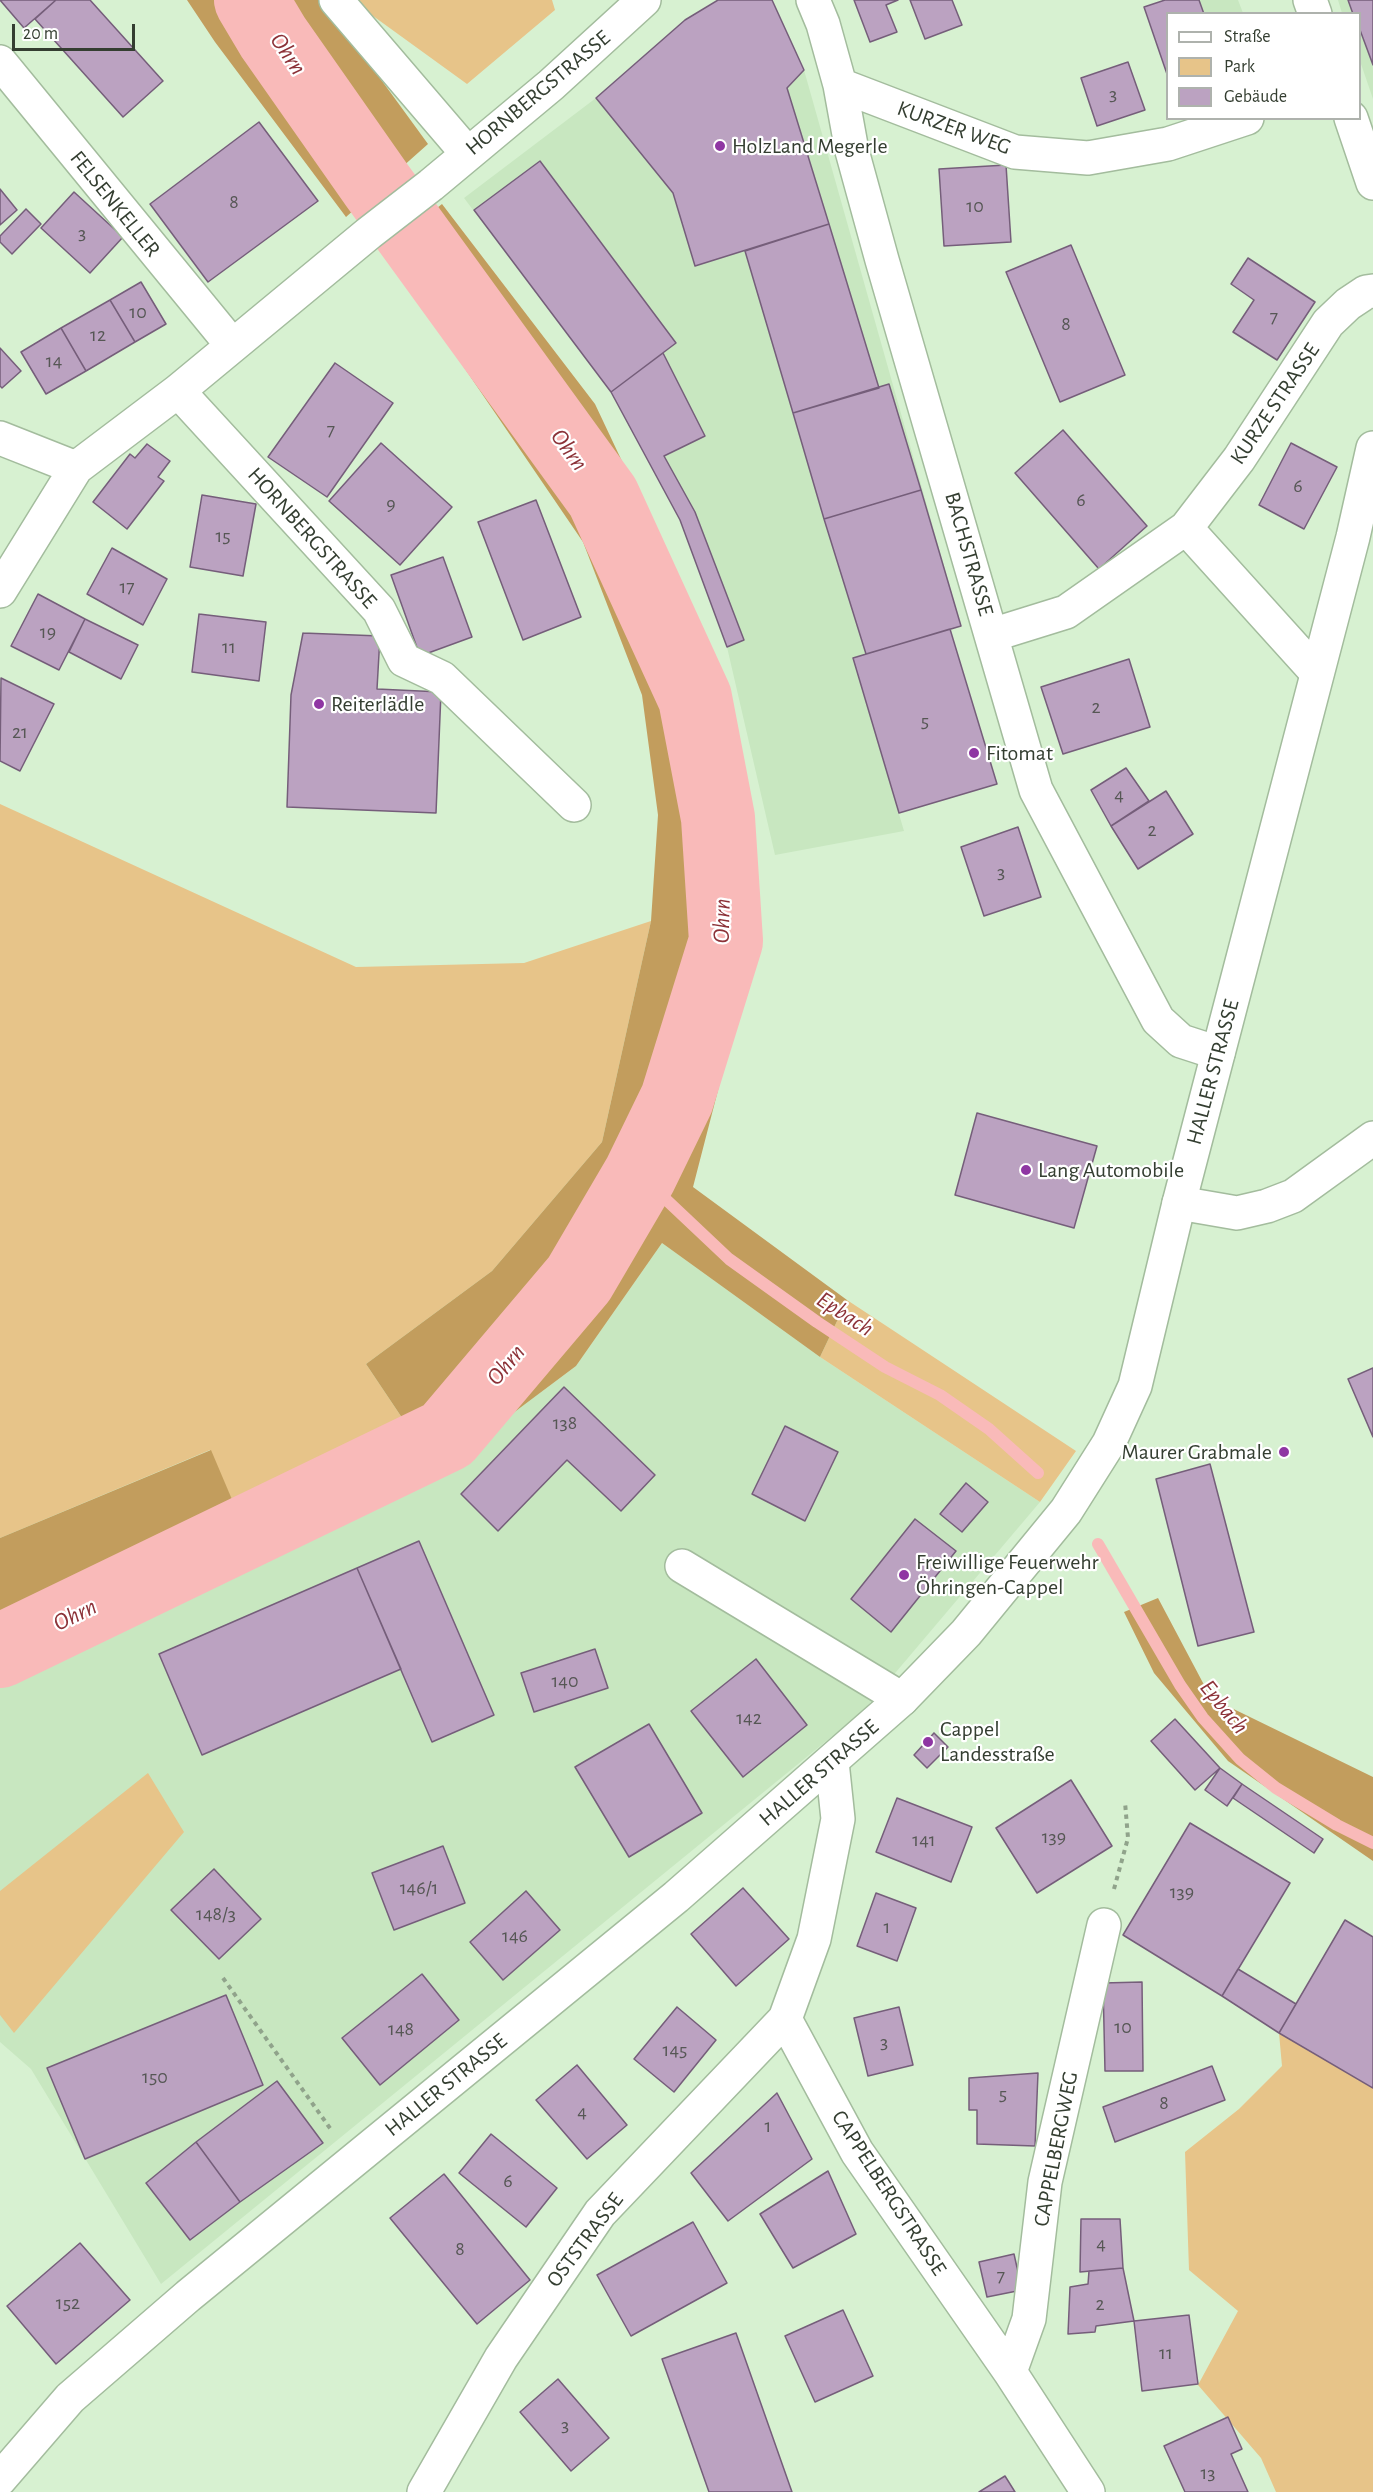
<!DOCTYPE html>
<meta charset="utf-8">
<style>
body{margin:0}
#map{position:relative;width:1373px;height:2492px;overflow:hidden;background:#d7f1d1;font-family:"Alegreya Sans",sans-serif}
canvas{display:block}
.legend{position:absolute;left:1166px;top:12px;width:195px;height:108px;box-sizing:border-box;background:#fff;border:2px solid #aeb2ad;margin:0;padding:8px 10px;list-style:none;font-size:18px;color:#343e31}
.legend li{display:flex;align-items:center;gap:12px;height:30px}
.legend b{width:30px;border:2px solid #aeb2ad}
.scale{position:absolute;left:12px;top:24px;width:123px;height:27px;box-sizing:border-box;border:3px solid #343e31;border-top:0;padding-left:8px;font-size:18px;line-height:21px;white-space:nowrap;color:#343e31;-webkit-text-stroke:4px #fff;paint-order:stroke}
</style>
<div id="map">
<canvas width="1373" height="2492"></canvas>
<ul class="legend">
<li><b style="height:8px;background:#fff"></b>Straße</li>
<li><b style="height:16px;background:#e7c489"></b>Park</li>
<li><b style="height:16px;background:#bba2c1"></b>Gebäude</li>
</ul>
<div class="scale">20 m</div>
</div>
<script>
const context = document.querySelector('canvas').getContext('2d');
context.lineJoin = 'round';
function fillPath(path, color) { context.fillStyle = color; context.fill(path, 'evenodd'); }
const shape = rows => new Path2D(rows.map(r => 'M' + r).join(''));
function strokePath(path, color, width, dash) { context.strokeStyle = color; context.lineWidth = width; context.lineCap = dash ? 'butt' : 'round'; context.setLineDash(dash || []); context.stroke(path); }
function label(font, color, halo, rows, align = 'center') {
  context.font = font + ' "Alegreya Sans",sans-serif'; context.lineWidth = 4.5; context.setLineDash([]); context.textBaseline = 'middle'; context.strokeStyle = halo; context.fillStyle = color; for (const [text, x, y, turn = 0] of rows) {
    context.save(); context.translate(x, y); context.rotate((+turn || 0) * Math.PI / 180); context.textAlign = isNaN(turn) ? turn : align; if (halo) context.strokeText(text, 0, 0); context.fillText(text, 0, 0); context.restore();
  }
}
fillPath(shape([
 [718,0,772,0,804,70,961,626,853,658,904,831,775,855,727,647,680,520,611,392,464,198,596,98,685,20],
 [1199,0,1238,0,1243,13,1204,13],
 [1338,0,1373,0,1373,99,1360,61,1360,14,1342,13],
 [662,1243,820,1357,1040,1502,863,1711,161,2284,31,2069,0,2042,0,1688,256,1556,437,1470,576,1366]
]), '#c8e7c0');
fillPath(shape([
 [351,0,552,0,555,10,467,84],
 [0,804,356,967,524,963,651,921,602,1142,492,1271,366,1364,437,1470,256,1556,210,1450,0,1538],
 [847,1300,1076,1451,1040,1502,820,1357],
 [148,1773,184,1832,14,2033,0,2015,0,1891],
 [1279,2033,1373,2088,1373,2492,1276,2492,1261,2458,1198,2385,1238,2311,1189,2270,1185,2152,1239,2109,1282,2066]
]), '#e7c489');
fillPath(shape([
 [187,0,323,0,428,144,346,217,215,42],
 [442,204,595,404,687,599,744,790,754,951,693,1187,847,1300,820,1357,662,1243,576,1366,437,1470,366,1364,492,1271,602,1142,651,921,658,815,642,695,583,542,384,250],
 [211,1450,256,1556,0,1688,0,1538],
 [1158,1598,1211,1698,1373,1777,1373,1861,1228,1761,1154,1673,1124,1612]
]), '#c29d5d');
strokePath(shape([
 [640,1175,729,1259,817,1322,885,1367,940,1395,989,1429,1038,1473],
 [1098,1544,1180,1685,1203,1718,1240,1759,1276,1788,1337,1825,1373,1843]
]), '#f9bab9', 12);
strokePath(shape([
 [0,1651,447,1435,579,1279,640,1175,677,1099,726,941,718,818,695,698,603,497,376,184,273,37,251,0]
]), '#f9bab9', 74);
const building = shape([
 [0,0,56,0,24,28,0,0],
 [56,0,90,0,163,81,123,117,35,19,56,0],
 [718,0,772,0,804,70,787,88,829,224,695,266,673,193,596,98,685,20,718,0],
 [854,0,898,0,886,5,897,32,870,42,854,0],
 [910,0,952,0,962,25,925,39,910,0],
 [1165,0,1199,0,1204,14,1168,14,1168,77,1144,7,1165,0],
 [1348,0,1373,0,1373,65,1360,30,1360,14,1353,14,1348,0],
 [1128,62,1145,110,1097,126,1081,78,1128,62],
 [259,122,318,201,208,282,150,204,259,122],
 [540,161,676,343,611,392,474,210,540,161],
 [1006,165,1011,242,944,246,939,169,1006,165],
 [0,189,17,210,0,225,0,189],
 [74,192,123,237,90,273,41,228,74,192],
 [26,209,41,224,12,254,0,242,0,236,26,209],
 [829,224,879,388,793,413,745,251,829,224],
 [1071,245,1125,375,1060,402,1006,272,1071,245],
 [1248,258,1315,302,1277,360,1233,332,1254,300,1231,284,1248,258],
 [141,282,166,324,135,342,110,300,141,282],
 [110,300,135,342,86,371,61,328,110,300],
 [61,328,86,371,46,394,21,352,61,328],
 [0,348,21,371,2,388,0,386,0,348],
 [663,353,705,436,664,456,695,512,744,640,727,647,680,520,611,392,663,353],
 [335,363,393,403,327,497,268,457,335,363],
 [889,384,921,490,824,519,793,413,889,384],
 [1063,430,1147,526,1099,569,1015,473,1063,430],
 [381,443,452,507,400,565,329,501,381,443],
 [1291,443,1337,467,1304,529,1259,505,1291,443],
 [147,444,170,461,158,477,164,481,127,529,93,502,130,454,135,458,147,444],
 [921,490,961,626,866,654,824,519,921,490],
 [202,495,256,504,243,576,190,567,202,495],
 [536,500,581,617,523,640,478,522,536,500],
 [112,548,167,579,143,625,87,594,112,548],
 [443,557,472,637,420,656,391,575,443,557],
 [38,594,85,619,59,670,11,646,38,594],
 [199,614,266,622,259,681,192,672,199,614],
 [85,619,138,645,121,679,69,652,85,619],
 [950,629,997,784,899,813,853,658,950,629],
 [303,633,380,636,377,689,441,692,436,813,287,807,291,695,303,633],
 [1129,659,1150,727,1063,754,1041,687,1129,659],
 [1,678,54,704,20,771,0,761,1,678],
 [1126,768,1149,801,1111,826,1091,790,1126,768],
 [1166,791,1193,834,1138,869,1111,826,1166,791],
 [1018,827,1041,897,984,916,961,847,1018,827],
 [977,1113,1097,1146,1074,1228,955,1195,977,1113],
 [1373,1368,1373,1437,1348,1379,1373,1368],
 [564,1387,655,1475,621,1511,567,1460,498,1531,461,1494,564,1387],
 [785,1426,838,1452,805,1521,752,1494,785,1426],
 [1210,1464,1254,1632,1198,1646,1156,1479,1210,1464],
 [966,1483,988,1502,962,1532,940,1514,966,1483],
 [915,1519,956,1551,891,1632,851,1599,915,1519],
 [419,1541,494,1715,432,1742,357,1568,419,1541],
 [357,1568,401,1669,202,1755,159,1654,357,1568],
 [595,1649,608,1688,534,1712,521,1673,595,1649],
 [756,1659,807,1725,743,1777,691,1711,756,1659],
 [1175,1719,1220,1768,1195,1790,1151,1741,1175,1719],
 [649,1724,702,1813,629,1857,575,1767,649,1724],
 [934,1733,948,1747,927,1768,914,1755,934,1733],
 [1220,1768,1242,1784,1227,1806,1205,1790,1220,1768],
 [1071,1780,1112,1846,1037,1893,996,1828,1071,1780],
 [1242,1784,1323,1839,1314,1853,1233,1798,1242,1784],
 [897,1798,972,1827,951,1882,876,1852,897,1798],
 [1190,1823,1290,1883,1222,1996,1123,1935,1190,1823],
 [443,1846,465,1903,394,1930,372,1873,443,1846],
 [214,1869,261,1919,219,1959,171,1910,214,1869],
 [743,1888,789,1939,736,1986,691,1934,743,1888],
 [526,1891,560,1930,503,1980,470,1942,526,1891],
 [876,1893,916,1908,897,1961,857,1946,876,1893],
 [1345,1920,1373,1937,1373,2088,1279,2033,1345,1920],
 [1238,1969,1296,2004,1279,2033,1222,1996,1238,1969],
 [422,1974,459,2020,380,2085,342,2038,422,1974],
 [1142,1982,1143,2071,1105,2071,1103,1983,1142,1982],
 [226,1995,263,2085,85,2159,47,2068,226,1995],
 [677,2007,716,2040,674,2092,634,2059,677,2007],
 [899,2007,913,2065,868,2076,854,2018,899,2007],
 [577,2065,627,2125,587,2159,536,2100,577,2065],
 [1212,2066,1225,2100,1115,2142,1103,2107,1212,2066],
 [1038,2073,1035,2146,977,2144,977,2110,969,2110,969,2078,1038,2073],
 [277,2081,323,2143,240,2202,196,2142,277,2081],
 [777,2093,812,2159,728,2221,691,2173,777,2093],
 [491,2134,557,2188,526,2227,459,2173,491,2134],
 [196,2142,240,2202,190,2240,146,2183,196,2142],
 [828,2171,856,2234,793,2268,760,2214,828,2171],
 [444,2174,530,2280,477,2324,390,2218,444,2174],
 [1081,2219,1120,2219,1123,2268,1080,2272,1081,2219],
 [693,2222,727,2283,631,2336,597,2275,693,2222],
 [80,2243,130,2300,56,2364,7,2306,80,2243],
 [1014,2254,1022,2290,987,2297,979,2262,1014,2254],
 [1123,2268,1134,2321,1096,2326,1095,2332,1068,2334,1070,2287,1088,2284,1089,2271,1123,2268],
 [843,2310,873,2376,815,2402,785,2336,843,2310],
 [1189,2315,1198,2384,1142,2391,1134,2321,1189,2315],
 [736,2333,792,2492,709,2492,662,2359,736,2333],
 [558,2379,609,2438,571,2471,520,2412,558,2379],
 [1228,2417,1242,2449,1231,2454,1248,2492,1185,2492,1164,2446,1228,2417],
 [1005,2476,1015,2492,979,2492,1005,2476]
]);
fillPath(building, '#bba2c1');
strokePath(building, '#755e7a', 1.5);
const minor = shape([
 [336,0,467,153],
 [813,0,823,24,840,85,852,151,882,260,1036,790,1158,1020,1181,1041,1218,1053],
 [0,62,232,345],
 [840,85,1015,152,1088,158,1168,144,1247,118],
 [178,391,379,610,404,660,442,678,574,805],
 [0,438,76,468],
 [1186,528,1317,673],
 [0,591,76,468,178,391,369,233,431,185,551,85,644,0],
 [992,635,1066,612,1186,528,1239,459,1328,323,1348,304,1366,292,1373,291],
 [1179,1203,1237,1213,1267,1206,1293,1196,1373,1138],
 [682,1566,902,1699],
 [832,1762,838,1819,814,1939,785,2019,857,2152,1010,2372,1088,2492],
 [1010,2372,1029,2319,1045,2182,1104,1925],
 [424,2492,501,2358,600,2213,785,2019]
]);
const major = shape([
 [1310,0,1315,14],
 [1351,118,1373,183],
 [0,2479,70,2398,188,2296,676,1897,902,1699,966,1633,1066,1511,1109,1443,1135,1386,1179,1203,1353,537,1373,448]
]);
strokePath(minor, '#a3bc9d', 36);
strokePath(major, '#a3bc9d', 36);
strokePath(shape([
 [1114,1889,1128,1838,1125,1802],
 [223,1978,332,2131]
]), '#90a38b', 4, [4.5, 4.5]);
strokePath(minor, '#fff', 33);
strokePath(major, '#fff', 33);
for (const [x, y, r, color] of [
 [720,146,6,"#8f36a3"],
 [319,704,6,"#8f36a3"],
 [974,753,6,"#8f36a3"],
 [1026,1170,6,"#8f36a3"],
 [1284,1452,6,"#8f36a3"],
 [904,1575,6,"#8f36a3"],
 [928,1742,6,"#8f36a3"]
]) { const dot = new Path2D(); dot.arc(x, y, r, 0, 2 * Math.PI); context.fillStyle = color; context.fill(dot); strokePath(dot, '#fff', 2); }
label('20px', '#565755', null, [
 ["3",1113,94],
 ["8",234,202],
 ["10",975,206],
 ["3",82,233],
 ["10",138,312],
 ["7",1274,317],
 ["8",1066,324],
 ["12",98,335],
 ["14",54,361],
 ["7",331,430],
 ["6",1298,486],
 ["6",1081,500],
 ["9",391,504],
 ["15",223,536],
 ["17",127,587],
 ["19",48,632],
 ["11",229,647],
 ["2",1096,707],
 ["5",925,721],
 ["21",20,732],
 ["4",1119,795],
 ["2",1152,830],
 ["3",1001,872],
 ["138",565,1423],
 ["140",565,1681],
 ["142",749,1718],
 ["139",1054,1837],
 ["141",924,1840],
 ["146/1",419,1888],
 ["139",1182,1892],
 ["148/3",216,1914],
 ["1",887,1927],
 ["146",515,1936],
 ["10",1123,2027],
 ["148",401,2029],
 ["3",884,2042],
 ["145",675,2050],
 ["150",155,2077],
 ["5",1003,2094],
 ["8",1164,2103],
 ["4",582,2112],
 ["1",768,2126],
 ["6",508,2181],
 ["4",1101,2244],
 ["8",460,2249],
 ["7",1001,2276],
 ["152",68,2303],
 ["2",1100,2304],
 ["11",1166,2353],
 ["3",565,2425],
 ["13",1208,2473]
]);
label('22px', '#343e31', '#fff', [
 ["HORNBERGSTRASSE",538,93,-40],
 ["KURZER WEG",954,128,20],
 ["FELSENKELLER",115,204,51],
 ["KURZE STRASSE",1275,404,-56],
 ["HORNBERGSTRASSE",312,538,48],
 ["BACHSTRASSE",969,554,74],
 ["HALLER STRASSE",1213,1072,-75],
 ["HALLER STRASSE",819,1773,-41],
 ["HALLER STRASSE",446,2085,-39],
 ["CAPPELBERGWEG",1056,2149,-79],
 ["CAPPELBERGSTRASSE",889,2193,57],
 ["OSTSTRASSE",585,2240,-53]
]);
label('22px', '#343e31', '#fff', [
 ["HolzLand Megerle",732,146],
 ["Reiterlädle",331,704],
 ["Fitomat",986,753],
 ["Lang Automobile",1038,1170],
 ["Maurer Grabmale",1272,1452,"right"],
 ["Freiwillige Feuerwehr",916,1562],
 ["Öhringen-Cappel",916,1587],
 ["Cappel",940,1729],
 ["Landesstraße",940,1754]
], 'left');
label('italic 24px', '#8c3238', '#fff', [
 ["Ohrn",288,54,56],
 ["Ohrn",569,450,54],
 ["Ohrn",722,921,-89],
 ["Epbach",845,1314,33],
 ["Ohrn",506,1365,-50],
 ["Ohrn",75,1615,-26],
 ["Epbach",1224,1707,51]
]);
</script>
